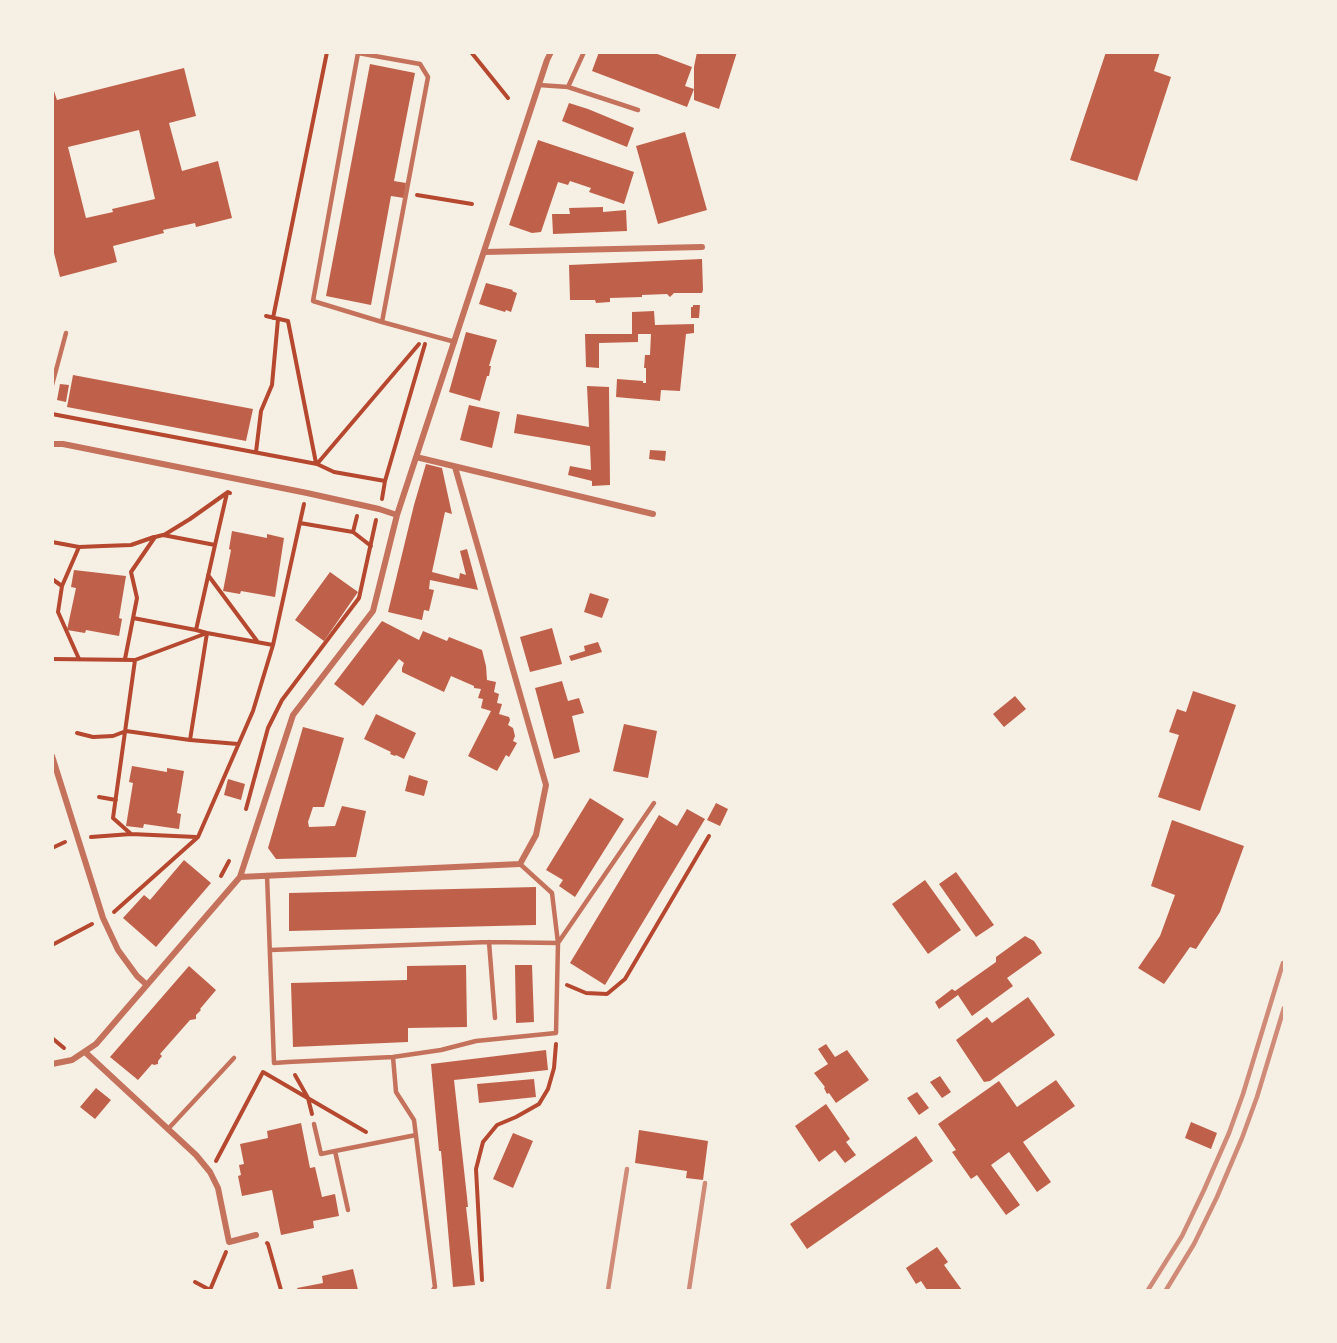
<!DOCTYPE html>
<style>
body{margin:0}
#map{position:relative;width:1337px;height:1343px;overflow:hidden;background:#f6efe4;font-family:"PT Sans Narrow",sans-serif}
canvas{display:block}
.frame{position:absolute;inset:0;border:54px solid #f6efe4;pointer-events:none}
</style>
<div id="map">
<canvas width="1337" height="1343"></canvas>
<div class="frame"></div>
</div>
<script>
const context = document.querySelector('canvas').getContext('2d');
context.lineJoin = 'round';
function fillPath(path, color) { context.fillStyle = color; context.fill(path, 'evenodd'); }
const shape = rows => new Path2D(rows.map(r => 'M' + r).join(''));
function strokePath(path, color, width, dash) { context.strokeStyle = color; context.lineWidth = width; context.lineCap = dash ? 'butt' : 'round'; context.setLineDash(dash || []); context.stroke(path); }
fillPath(shape([
 [599,52,652,52,692,67,685,86,694,89,694,67,697,52,737,52,719,109,694,100,694,89,687,107,592,71],
 [1106,52,1160,52,1154,71,1171,77,1137,181,1070,160],
 [370,64,415,73,394,181,406,183,404,198,391,196,371,305,326,296],
 [184,68,196,116,169,123,182,171,218,161,232,218,196,227,195,223,163,230,164,233,113,246,117,262,60,277,52,245,52,85,57,100],
 [139,130,155,199,112,209,113,212,86,218,68,147],
 [569,103,588,109,634,128,627,147,562,121],
 [685,132,707,210,658,224,636,146],
 [538,140,634,172,624,204,589,192,591,188,570,181,568,185,558,182,541,232,532,233,509,225],
 [603,207,603,212,626,210,627,231,553,234,552,214,570,214,569,208],
 [702,259,703,290,702,293,674,293,670,297,667,294,642,295,642,297,610,298,610,302,596,303,595,300,570,300,569,265],
 [486,283,513,290,512,291,517,293,511,312,506,310,505,312,479,304],
 [693,305,700,305,699,318,691,318,691,307,693,307],
 [654,311,655,325,694,324,694,333,686,334,680,391,661,390,660,401,616,397,617,379,643,381,643,383,646,383,646,368,644,368,645,355,650,355,651,334,638,334,638,342,599,343,599,368,586,367,585,334,632,334,632,312],
 [466,332,497,340,489,366,491,366,489,376,487,376,480,401,449,392],
 [73,375,253,409,246,441,67,407],
 [60,384,69,385,66,402,57,400],
 [587,386,609,387,610,485,592,486,592,481,568,475,570,466,591,470,590,446,514,433,517,414,589,427],
 [469,405,500,412,492,448,460,440],
 [650,450,666,451,665,461,649,459],
 [426,464,442,468,452,514,445,512,432,572,459,579,460,573,466,575,460,551,467,549,478,590,430,580,429,589,434,590,429,611,424,610,422,620,388,612,414,505],
 [232,531,267,538,267,534,284,538,275,597,241,591,240,594,223,591,231,550,229,549],
 [74,570,126,576,119,618,122,619,119,636,86,630,85,633,67,630,76,588,71,587],
 [330,572,358,592,324,641,295,620],
 [590,593,609,599,602,618,584,612],
 [382,621,419,640,423,631,447,641,449,637,482,650,486,666,487,680,496,682,494,692,499,694,497,703,502,704,499,714,509,717,510,720,508,725,513,728,515,736,513,741,517,743,509,757,506,755,497,771,468,756,491,711,481,708,483,699,478,698,481,689,474,688,474,686,451,676,444,692,402,672,402,668,404,663,399,659,363,706,334,684],
 [552,628,562,664,530,672,520,637],
 [598,642,602,652,571,661,569,656,585,651,584,646],
 [562,681,568,701,579,698,584,713,572,716,580,752,554,759,535,688],
 [1193,691,1236,705,1200,811,1158,797,1179,735,1169,732,1177,709,1186,712],
 [1015,696,1026,709,1004,727,993,714],
 [376,714,416,733,404,759,396,755,395,756,390,754,391,752,364,739],
 [624,724,657,731,648,778,613,771],
 [303,727,344,738,324,807,313,807,308,822,309,827,335,826,342,806,366,811,356,857,276,859,268,848],
 [132,766,167,772,167,768,184,771,177,813,181,814,179,829,144,824,143,828,126,826,133,783,129,782],
 [409,775,428,781,424,796,405,791],
 [228,779,245,784,241,800,224,795],
 [590,798,624,819,575,897,559,886,563,880,546,870],
 [716,803,728,809,720,826,707,820],
 [687,809,705,819,605,985,570,963,659,815,677,826],
 [1172,820,1244,846,1220,912,1196,949,1190,947,1164,984,1138,968,1160,936,1175,895,1151,886],
 [184,860,211,883,156,947,123,918,144,895,150,900],
 [956,872,994,925,976,937,939,884],
 [925,880,961,930,928,954,892,904],
 [536,887,536,925,289,931,289,893],
 [1025,936,1034,941,1042,953,1007,978,1013,986,972,1016,958,995,939,1009,935,1002,952,989,955,991,996,962,996,957],
 [466,965,467,1027,408,1028,408,1042,293,1047,291,983,407,980,407,966],
 [515,965,532,965,534,1022,516,1023],
 [189,966,216,990,200,1009,201,1010,196,1015,196,1019,190,1020,160,1054,162,1056,158,1061,158,1064,154,1065,152,1064,138,1080,110,1057],
 [1028,997,1055,1035,990,1081,984,1082,956,1040,987,1017,992,1023],
 [826,1044,835,1057,847,1050,869,1080,836,1103,829,1093,827,1094,824,1088,825,1087,814,1073,828,1064,818,1049],
 [546,1050,548,1070,454,1080,467,1197,468,1207,466,1207,475,1285,453,1287,441,1151,439,1151,431,1064],
 [940,1076,951,1092,942,1098,930,1082],
 [534,1079,536,1097,479,1103,477,1084],
 [1056,1080,1075,1106,1023,1142,1051,1182,1037,1192,1009,1152,991,1165,1020,1205,1006,1215,977,1175,971,1179,952,1152,956,1150,938,1124,999,1081,1017,1107],
 [96,1088,111,1100,95,1119,80,1107],
 [917,1092,929,1108,919,1115,907,1098],
 [826,1104,850,1139,846,1142,856,1155,845,1163,835,1150,819,1162,795,1126],
 [1191,1122,1217,1133,1211,1149,1185,1138],
 [301,1123,310,1168,315,1167,322,1197,335,1194,339,1216,313,1221,314,1228,281,1235,272,1190,242,1196,238,1176,241,1175,239,1165,244,1164,240,1144,268,1138,267,1131],
 [639,1130,708,1141,703,1180,686,1178,687,1171,635,1163],
 [513,1133,533,1141,513,1188,493,1179],
 [916,1136,933,1161,807,1249,790,1224],
 [937,1247,948,1262,944,1265,962,1290,927,1290,921,1281,916,1284,906,1268],
 [353,1269,358,1290,298,1290,297,1288,323,1283,322,1276]
]), '#bf614a');
strokePath(shape([
 [471,52,508,98],
 [417,195,472,204],
 [266,316,288,321,316,463],
 [273,318,327,52],
 [52,414,317,464,334,472,385,481],
 [256,452,261,411,272,385,278,319],
 [317,464,419,344],
 [382,499,385,481,425,344],
 [300,523,353,532,371,546],
 [353,532,357,516],
 [164,535,190,519,228,492,230,493],
 [52,542,79,547,103,546,131,545,154,537],
 [215,545,227,493],
 [208,575,257,641],
 [52,579,62,586],
 [133,618,196,630],
 [52,659,135,660,207,633],
 [79,659,58,612,62,586,79,547],
 [125,659,137,598,131,572,155,537,163,535,215,545,196,630,207,633],
 [135,660,113,818,131,834,196,837],
 [77,733,93,737,113,736,126,731,190,740],
 [238,744,190,740,207,633,273,645],
 [99,797,116,800],
 [246,809,268,728,282,700,359,598,376,520],
 [91,837,131,834],
 [52,848,65,842],
 [221,876,229,861],
 [114,912,198,837,253,711,273,645,304,504],
 [52,945,92,924],
 [567,985,586,993,607,994,625,979,709,836],
 [52,1038,64,1048],
 [295,1075,308,1098,312,1114],
 [216,1161,263,1072,366,1132],
 [267,1243,268,1244,281,1290],
 [482,1280,476,1169,483,1142,497,1125,516,1117,539,1104,548,1089,554,1068,556,1044],
 [195,1282,210,1290,226,1252]
]), '#b5482f', 4);
strokePath(shape([
 [539,85,568,87,638,110],
 [568,87,584,52],
 [382,322,428,77,420,64,358,53,313,301,382,322,455,342],
 [52,385,66,333],
 [267,875,274,1063,288,1062,393,1057,441,1050,476,1041,556,1033,558,943,552,893,520,864],
 [489,942,495,1018],
 [558,943,654,803],
 [270,950,489,942,558,943],
 [393,1057,396,1092,414,1120,435,1287,433,1290],
 [314,1124,321,1154,335,1151],
 [168,1129,234,1058],
 [348,1210,335,1151,416,1135]
]), '#c5725c', 4.5);
strokePath(shape([
 [484,252,702,247],
 [52,444,63,444,307,493,379,509,397,515],
 [416,457,653,514],
 [52,756,103,918,118,950,137,976,147,985],
 [240,877,520,864,536,835,546,785,455,467],
 [85,1052,196,1155,210,1172,218,1188,229,1242,256,1235],
 [52,1064,72,1060,96,1044,240,877,293,715,373,611,397,515,547,60,551,52]
]), '#c5725c', 6);
strokePath(shape([
 [608,1290,627,1169],
 [689,1290,705,1183],
 [1148,1290,1182,1236,1204,1190,1229,1133,1243,1094,1283,963],
 [1166,1290,1194,1244,1217,1197,1242,1138,1257,1097,1284,1008]
]), '#cf8b77', 4.5);
</script>
